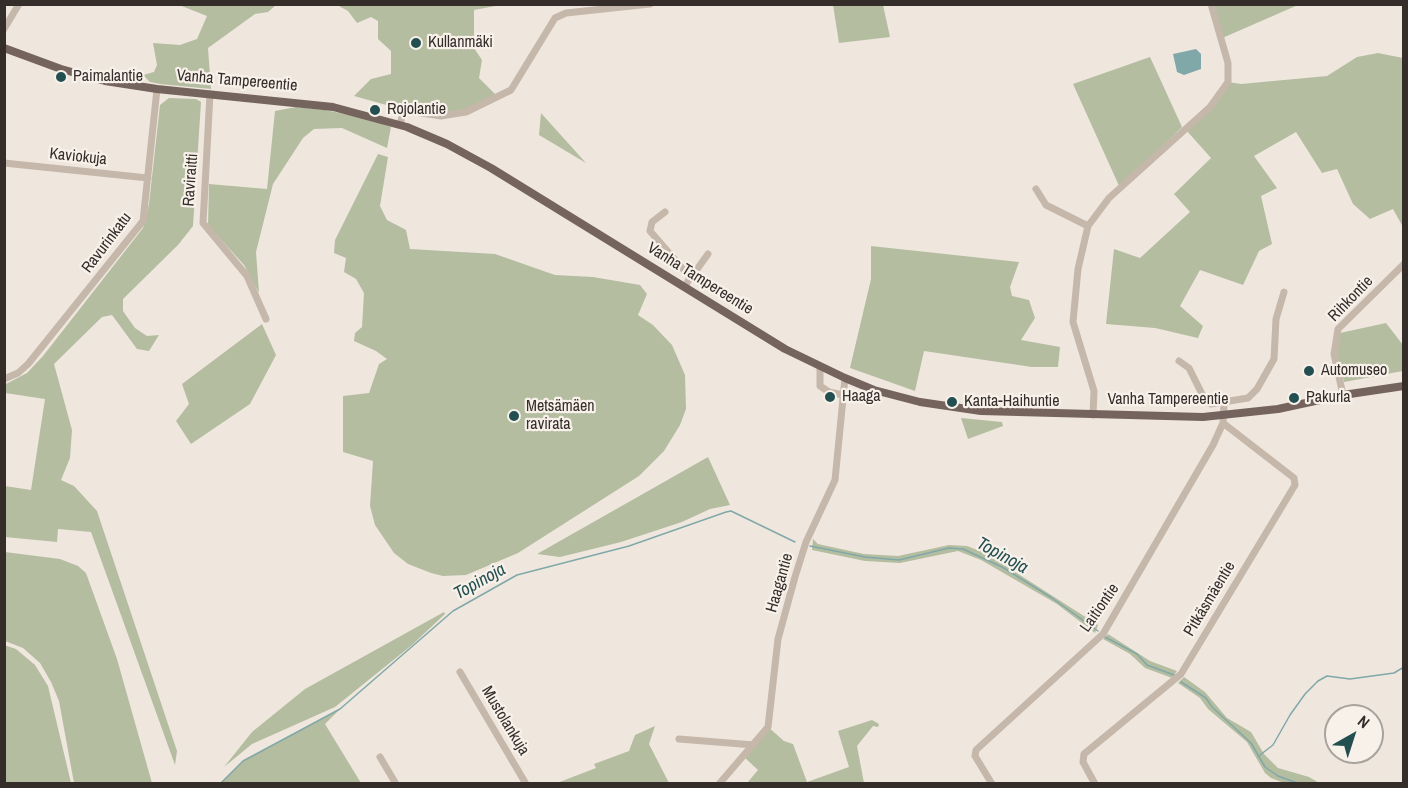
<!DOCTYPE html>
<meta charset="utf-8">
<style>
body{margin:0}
#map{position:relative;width:1408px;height:788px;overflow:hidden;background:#efe7de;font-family:"Archivo Narrow",sans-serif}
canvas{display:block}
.frame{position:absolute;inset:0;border:6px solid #352d2a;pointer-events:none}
.north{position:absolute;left:1324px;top:704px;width:60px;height:60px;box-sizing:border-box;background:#f7f1ea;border:2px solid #a9a39d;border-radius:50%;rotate:39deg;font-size:16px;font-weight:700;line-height:24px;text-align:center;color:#352d2a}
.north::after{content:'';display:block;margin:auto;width:21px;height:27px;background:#244f51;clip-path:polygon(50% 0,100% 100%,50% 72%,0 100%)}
</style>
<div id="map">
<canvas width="1408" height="788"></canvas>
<div class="frame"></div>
<div class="north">N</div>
</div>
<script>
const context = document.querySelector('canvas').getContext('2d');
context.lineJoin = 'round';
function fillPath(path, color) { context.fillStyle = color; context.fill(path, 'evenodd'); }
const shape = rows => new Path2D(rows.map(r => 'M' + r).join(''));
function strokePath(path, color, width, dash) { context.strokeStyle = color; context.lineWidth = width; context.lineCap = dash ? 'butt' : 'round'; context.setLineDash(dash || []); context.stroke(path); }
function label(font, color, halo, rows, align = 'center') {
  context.font = font + ' "Archivo Narrow",sans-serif'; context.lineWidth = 4.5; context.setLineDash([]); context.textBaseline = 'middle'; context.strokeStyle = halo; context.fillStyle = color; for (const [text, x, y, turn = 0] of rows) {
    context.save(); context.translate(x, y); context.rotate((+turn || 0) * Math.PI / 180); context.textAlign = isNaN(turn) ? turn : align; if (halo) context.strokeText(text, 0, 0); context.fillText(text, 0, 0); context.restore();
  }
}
fillPath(shape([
 [1211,4,1298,5,1220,39],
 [179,5,276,5,268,12,255,14,208,48,211,89,160,84,150,82,143,75,154,72,157,65,153,43,180,45,197,39,207,16],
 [337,5,501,5,474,10,474,48,482,60,479,78,499,98,466,112,441,116,408,111,354,96,371,79,391,74,391,51,378,39,378,21,371,17,357,23,348,11],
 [833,5,883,5,890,37,839,43],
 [1378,53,1403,58,1403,227,1393,209,1370,219,1353,204,1337,169,1322,173,1296,132,1254,156,1277,188,1261,196,1272,244,1259,251,1243,285,1200,270,1180,306,1203,326,1198,338,1155,328,1106,324,1114,249,1140,258,1190,212,1174,194,1211,158,1186,130,1228,82,1241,84,1327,76,1357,57],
 [1150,57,1182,127,1120,188,1073,84],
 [169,98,196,99,201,102,193,226,178,245,123,299,123,311,135,328,147,336,159,335,149,351,137,349,112,315,102,317,54,364,72,430,70,458,61,480,74,486,97,511,177,751,175,765,91,532,58,529,57,542,5,537,5,486,31,490,45,399,5,393,4,385,27,373,43,356,143,228,149,204,160,105],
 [296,107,325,110,369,119,391,127,387,148,342,128,314,129,303,138,273,184,256,252,259,293,244,265,208,225,209,184,267,189,275,111],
 [541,113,586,163,539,135],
 [378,154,388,157,380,206,387,220,406,230,410,249,495,254,555,275,593,277,640,285,647,294,638,315,653,325,672,345,685,375,686,409,680,425,664,451,639,476,518,553,466,575,443,576,431,573,408,564,394,553,375,525,370,506,373,461,343,452,343,396,369,393,379,364,387,359,376,351,354,341,355,333,362,327,364,293,356,279,344,272,346,258,334,253,335,240],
 [871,246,1019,262,1010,287,1012,296,1029,300,1035,318,1021,340,1060,347,1058,367,1032,367,924,351,915,391,850,368,871,279],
 [1386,323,1403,345,1403,371,1344,382,1337,353,1340,333],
 [262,324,276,355,250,404,191,444,176,421,189,404,182,384],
 [961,418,1002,422,1003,426,968,439],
 [708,457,730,505,710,509,682,522,621,542,560,557,537,554],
 [813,539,818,544,864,554,898,556,949,545,967,546,987,554,1098,625,1095,633,1057,604,981,560,958,551,900,563,865,561,812,550],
 [5,552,60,559,78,566,86,573,117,659,152,783,74,783,59,701,51,682,40,663,23,648,5,641],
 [444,612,445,614,412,645,335,707,252,744,224,767,252,732,305,689],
 [1108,634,1150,661,1177,671,1172,678,1145,668,1130,654,1103,639],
 [4,645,16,649,35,665,48,686,71,783,5,783],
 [1184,677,1205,692,1227,718,1251,732,1264,754,1278,768,1309,777,1319,783,1284,783,1271,778,1265,773,1247,742,1208,709,1200,698,1178,683],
 [340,709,325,724,361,783,220,783,243,761],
 [872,720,879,724,878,727,873,726,857,746,864,783,747,783,758,770,743,756,768,727,784,741,793,744,807,782,849,767,838,731],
 [655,726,649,744,669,783,557,783,596,768,594,764,629,751,635,735]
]), '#b4bda0');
fillPath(shape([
 [1196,49,1201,54,1201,69,1184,75,1177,72,1173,54]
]), '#81a8a9');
strokePath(shape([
 [810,546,865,557,899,560,949,548,963,549,1002,567,1052,598,1098,631],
 [1105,637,1137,654,1147,665,1174,675],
 [1181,682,1206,698,1212,707,1251,743,1265,767,1278,776,1300,784],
 [1260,755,1273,745,1290,715,1305,694,1318,681,1327,676,1350,679,1394,673,1404,667],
 [220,784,243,761,340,709,453,611,517,575,629,546,726,512,731,511,795,542]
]), '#81a8a9', 1.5);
strokePath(shape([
 [4,29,19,4],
 [210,94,203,223,247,276,266,319],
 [400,124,403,114,408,111,441,116,466,112,511,90,555,18,566,13,650,4],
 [4,163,148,178],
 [1036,189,1046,205,1088,226],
 [665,212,652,222,650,231,690,277,685,287],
 [690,279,708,254],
 [1179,361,1189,368,1206,402,1211,404,1248,398,1257,389,1274,359,1276,319,1284,292],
 [820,367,820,386,829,392,843,395],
 [4,379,18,373,28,364,143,221,157,89],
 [1343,395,1334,354,1338,329,1404,264],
 [1093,415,1094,391,1073,322,1078,269,1088,226,1109,198,1210,107,1228,82,1228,63,1211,4],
 [460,672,526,784],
 [679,739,754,745],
 [380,757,396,784],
 [719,784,768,727,778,639,795,577,806,542,835,480,845,378],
 [992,784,975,756,976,750,1103,634,1213,445,1223,423,1224,403],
 [1095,784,1083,762,1084,754,1181,674,1295,485,1294,478,1223,423]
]), '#c6b7ab', 7);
strokePath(shape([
 [4,48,61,69,105,81,157,89,333,107,407,127,447,144,491,168,785,349,845,378,874,390,920,402,981,411,1203,417,1278,409,1343,395,1404,386]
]), '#75645d', 8);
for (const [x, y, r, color] of [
 [416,43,6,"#244f51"],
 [61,77,6,"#244f51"],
 [375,110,6,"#244f51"],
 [1309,371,6,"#244f51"],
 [830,397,6,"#244f51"],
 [1294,398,6,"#244f51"],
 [952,402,6,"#244f51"],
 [514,416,6,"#244f51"]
]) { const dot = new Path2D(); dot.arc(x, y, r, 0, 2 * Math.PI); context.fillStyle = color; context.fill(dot); strokePath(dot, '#f7f1ea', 2); }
label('16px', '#352d2a', '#f7f1ea', [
 ["Kullanmäki",428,43],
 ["Paimalantie",73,77],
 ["Rojolantie",387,110],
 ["Automuseo",1321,371],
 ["Haaga",842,397],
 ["Pakurla",1306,398],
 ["Kanta-Haihuntie",964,402],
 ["Metsämäen",526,407],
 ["ravirata",526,425]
], 'left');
label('16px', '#352d2a', '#f7f1ea', [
 ["Vanha Tampereentie",237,81,5],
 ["Kaviokuja",78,157,6],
 ["Raviraitti",191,180,-86],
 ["Ravurinkatu",107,243,-53],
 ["Vanha Tampereentie",700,279,32],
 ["Rihkontie",1351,299,-46],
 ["Vanha Tampereentie",1168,400],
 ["Haagantie",780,583,-74],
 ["Pitkäsmäentie",1210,599,-59],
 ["Laitiontie",1100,608,-55],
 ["Mustolankuja",505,721,59]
]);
label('italic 18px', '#244f51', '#f7f1ea', [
 ["Topinoja",1002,556,29],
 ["Topinoja",480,582,-29]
]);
</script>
